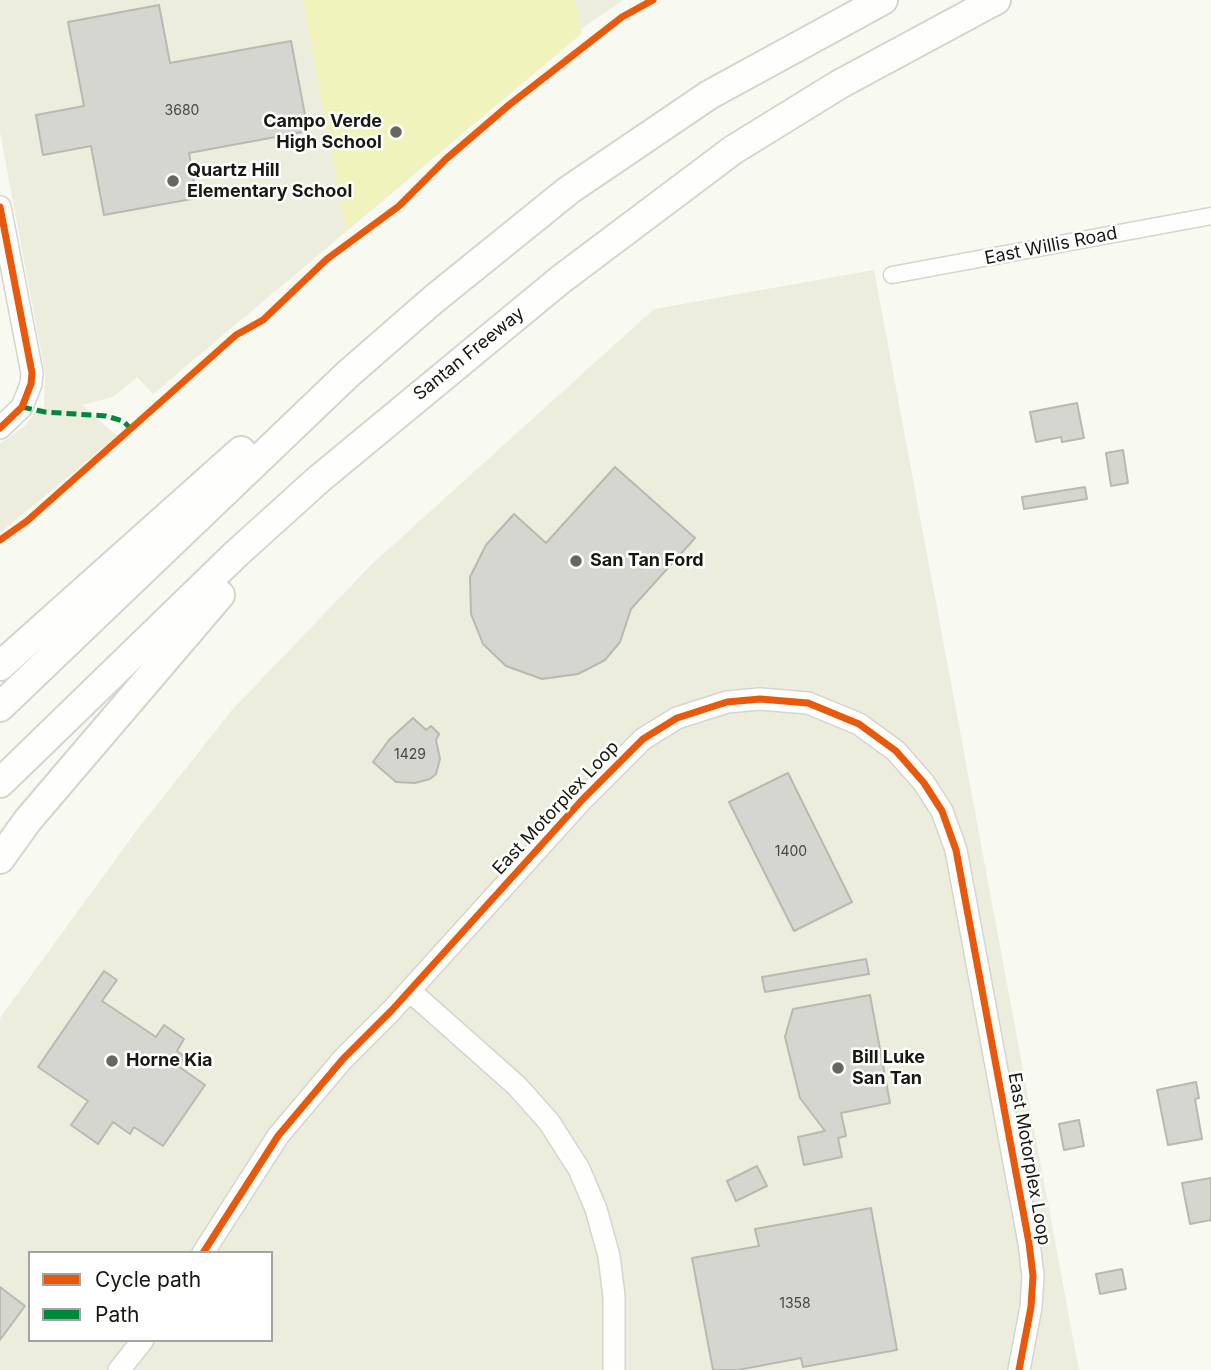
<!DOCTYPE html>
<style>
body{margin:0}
#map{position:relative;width:1211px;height:1370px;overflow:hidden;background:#f8f9f0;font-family:Inter,sans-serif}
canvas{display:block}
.legend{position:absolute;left:28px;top:1251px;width:245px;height:91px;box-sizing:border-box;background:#fff;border:2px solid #a3a3a0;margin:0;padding:9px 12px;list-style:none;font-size:21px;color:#181812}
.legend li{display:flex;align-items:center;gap:14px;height:35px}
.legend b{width:35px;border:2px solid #a3a3a0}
</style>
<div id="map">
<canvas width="1211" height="1370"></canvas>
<ul class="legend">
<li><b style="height:9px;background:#e8590c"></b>Cycle path</li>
<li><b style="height:9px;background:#00873e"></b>Path</li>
</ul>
</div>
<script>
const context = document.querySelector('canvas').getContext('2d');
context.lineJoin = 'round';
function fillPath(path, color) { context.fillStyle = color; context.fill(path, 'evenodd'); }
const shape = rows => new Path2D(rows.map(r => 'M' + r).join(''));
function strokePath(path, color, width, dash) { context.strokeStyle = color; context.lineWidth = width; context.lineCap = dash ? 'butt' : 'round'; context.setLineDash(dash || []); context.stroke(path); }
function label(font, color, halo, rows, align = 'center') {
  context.font = font + ' Inter,sans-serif'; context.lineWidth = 5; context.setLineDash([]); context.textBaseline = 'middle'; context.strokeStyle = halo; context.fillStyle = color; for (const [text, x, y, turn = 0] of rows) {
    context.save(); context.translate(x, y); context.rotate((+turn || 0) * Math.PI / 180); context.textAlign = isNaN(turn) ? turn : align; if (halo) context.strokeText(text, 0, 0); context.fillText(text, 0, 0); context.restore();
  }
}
fillPath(shape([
 [0,0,623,0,581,29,581,34,153,394,137,377,113,397,82,405,117,436,0,533,0,444,27,424,39,406,44,409,45,373,0,132],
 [874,270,1079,1370,0,1370,0,1018,137,830,232,710,371,565,654,309],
 [30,1253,271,1253,271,1340,30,1340]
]), '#eceddd');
fillPath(shape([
 [303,0,575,0,581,34,346,230]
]), '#f0f3bb');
const building = shape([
 [159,5,170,63,291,41,308,131,189,153,197,198,104,215,91,146,43,155,36,115,84,106,68,22,159,5],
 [1077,403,1084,438,1062,442,1061,437,1036,442,1030,412,1077,403],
 [1123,450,1128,483,1111,486,1106,453,1123,450],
 [615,467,695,538,631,609,620,642,605,660,578,674,542,679,506,666,483,644,471,614,470,577,486,545,514,514,546,543,615,467],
 [1085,487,1087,499,1024,509,1022,497,1085,487],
 [413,718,426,730,431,726,439,734,436,740,440,759,436,774,430,779,415,783,396,782,373,762,389,740,413,718],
 [788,773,852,902,794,931,729,802,788,773],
 [866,959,869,974,765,992,762,977,866,959],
 [104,971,117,980,102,1001,156,1037,164,1025,184,1039,177,1051,185,1057,178,1066,205,1085,163,1146,134,1127,130,1134,113,1122,98,1144,71,1125,88,1101,38,1067,104,971],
 [870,995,890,1103,841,1113,846,1136,838,1138,842,1157,804,1165,798,1137,825,1131,800,1098,785,1037,793,1009,870,995],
 [1196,1082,1199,1098,1195,1099,1202,1139,1168,1145,1157,1090,1196,1082],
 [1079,1120,1084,1146,1064,1150,1059,1124,1079,1120],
 [757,1166,767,1186,736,1201,727,1181,757,1166],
 [1211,1178,1211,1220,1190,1224,1182,1183,1211,1178],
 [871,1208,897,1350,803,1367,801,1358,738,1370,713,1370,692,1258,759,1246,755,1229,871,1208],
 [1122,1269,1126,1289,1100,1294,1096,1274,1122,1269],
 [0,1287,25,1306,0,1340,0,1287]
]);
fillPath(building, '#d5d6cf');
strokePath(building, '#b9b9b2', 2);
const street = shape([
 [892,275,1211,216]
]);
const secondary = shape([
 [0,207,32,373,31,384,22,407,0,428],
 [410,991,517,1086,549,1122,579,1169,596,1209,609,1256,614,1296,614,1370],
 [203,1253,278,1136,343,1059,392,1010,582,800,643,739,677,718,727,702,760,699,808,703,859,724,896,751,924,783,942,811,956,850,1029,1243,1033,1276,1031,1307,1019,1370],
 [119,1370,143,1340]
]);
const highway = shape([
 [0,666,241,451],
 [0,707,348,374,434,299,569,190,709,95,883,0],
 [0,783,236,554,319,479,560,280,733,150,840,84,996,0],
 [0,859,28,820,220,595]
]);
strokePath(street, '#d4d6ce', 19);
strokePath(secondary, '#d4d6ce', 24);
strokePath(highway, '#d4d6ce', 32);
strokePath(street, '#fefefd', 16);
strokePath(secondary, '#fefefd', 21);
strokePath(highway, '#fefefd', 28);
strokePath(shape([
 [22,407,45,412,106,416,123,421,131,429]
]), '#00873e', 5, [10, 5]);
strokePath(shape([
 [0,207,32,373,31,384,22,407,0,428],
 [0,540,27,521,236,335,263,320,327,259,399,206,446,159,509,105,622,17,653,0],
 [203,1253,278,1136,343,1059,392,1010,582,800,643,739,677,718,727,702,760,699,808,703,859,724,896,751,924,783,942,811,956,850,1029,1243,1033,1276,1031,1307,1019,1370]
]), '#e8590c', 7);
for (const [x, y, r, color] of [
 [396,132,7,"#666760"],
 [173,181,7,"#666760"],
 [576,561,7,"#666760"],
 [112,1061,7,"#666760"],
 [838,1068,7,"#666760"]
]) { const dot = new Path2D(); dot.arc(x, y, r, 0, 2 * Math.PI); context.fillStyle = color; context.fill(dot); strokePath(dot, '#fff', 2.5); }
label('14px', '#474841', null, [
 ["3680",182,111],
 ["1429",410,755],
 ["1400",791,852],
 ["1358",795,1304]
]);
label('bold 18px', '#181812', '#fff', [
 ["Campo Verde",382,122,"right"],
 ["High School",382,143,"right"],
 ["Quartz Hill",187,171],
 ["Elementary School",187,192],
 ["San Tan Ford",590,561],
 ["Bill Luke",852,1058],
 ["San Tan",852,1079],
 ["Horne Kia",126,1061]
], 'left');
label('18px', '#181812', '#fff', [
 ["East Willis Road",1051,246,-11],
 ["Santan Freeway",469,354,-39],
 ["East Motorplex Loop",556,808,-47],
 ["East Motorplex Loop",1029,1159,80]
]);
</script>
